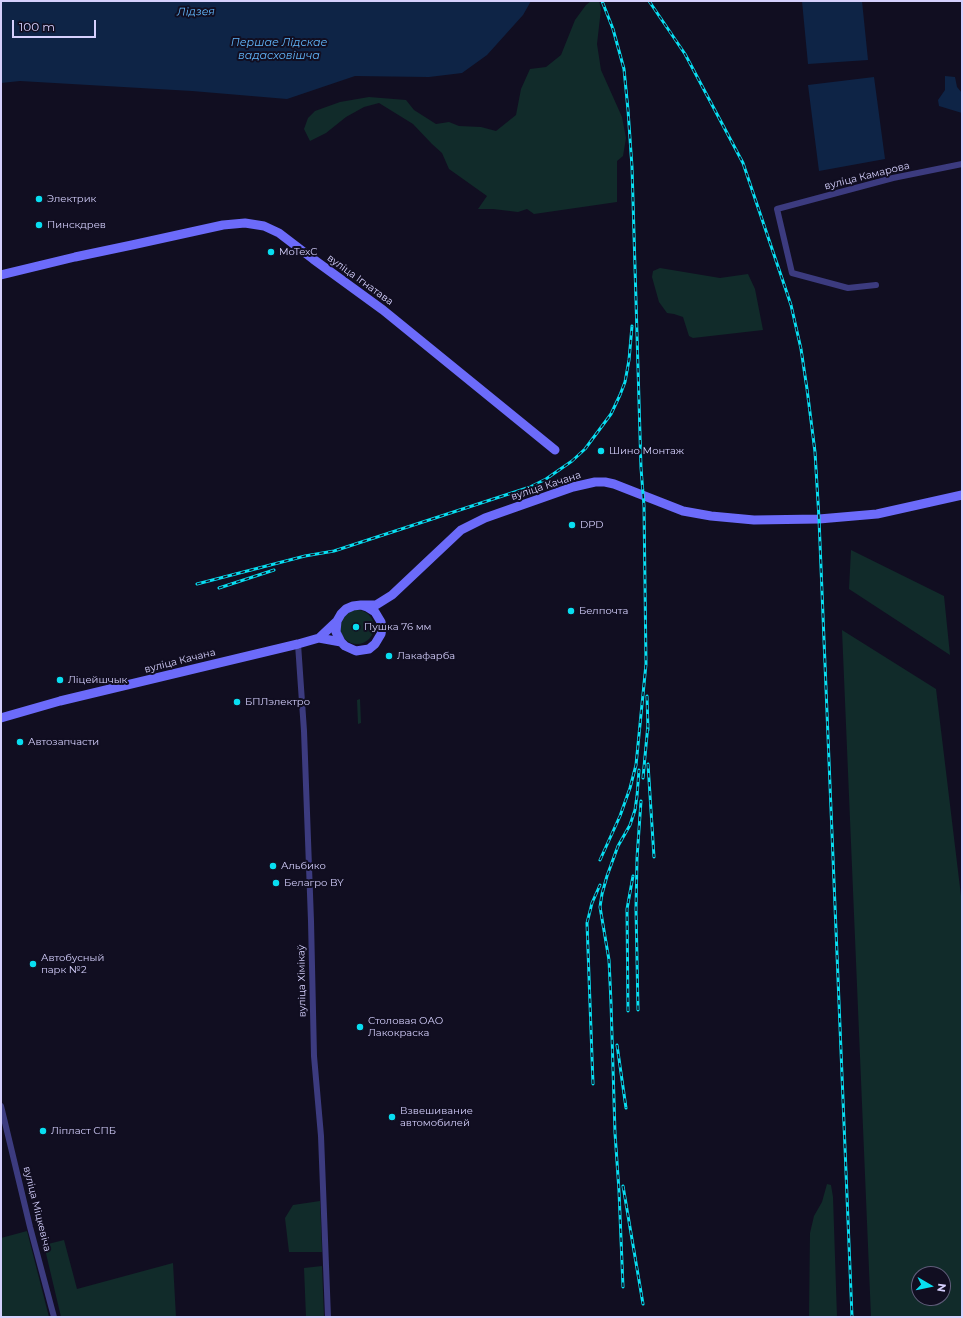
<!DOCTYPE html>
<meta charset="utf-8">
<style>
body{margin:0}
#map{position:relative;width:963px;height:1318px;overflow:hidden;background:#110e21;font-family:Montserrat,sans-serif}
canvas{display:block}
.frame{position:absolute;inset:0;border:2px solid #d5d0fd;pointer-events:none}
.north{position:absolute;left:911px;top:1266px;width:40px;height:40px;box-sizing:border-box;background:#110e21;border:1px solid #5f5c79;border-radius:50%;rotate:99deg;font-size:11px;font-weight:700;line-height:16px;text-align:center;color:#d5d0fd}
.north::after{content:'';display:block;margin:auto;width:14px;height:18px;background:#08def1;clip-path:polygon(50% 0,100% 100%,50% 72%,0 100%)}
.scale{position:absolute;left:12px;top:20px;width:84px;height:18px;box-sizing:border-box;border:2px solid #d5d0fd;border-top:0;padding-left:5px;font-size:12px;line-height:14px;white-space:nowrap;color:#d5d0fd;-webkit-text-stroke:3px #110e21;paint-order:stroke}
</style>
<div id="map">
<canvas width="963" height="1318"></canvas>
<div class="frame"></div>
<div class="north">N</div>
<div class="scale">100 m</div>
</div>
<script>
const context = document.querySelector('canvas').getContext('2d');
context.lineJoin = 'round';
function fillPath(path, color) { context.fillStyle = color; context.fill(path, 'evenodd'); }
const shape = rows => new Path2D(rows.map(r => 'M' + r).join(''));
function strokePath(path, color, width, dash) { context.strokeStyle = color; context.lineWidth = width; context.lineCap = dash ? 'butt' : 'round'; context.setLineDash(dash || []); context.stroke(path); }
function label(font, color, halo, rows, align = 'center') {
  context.font = font + ' Montserrat,sans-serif'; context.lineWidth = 4; context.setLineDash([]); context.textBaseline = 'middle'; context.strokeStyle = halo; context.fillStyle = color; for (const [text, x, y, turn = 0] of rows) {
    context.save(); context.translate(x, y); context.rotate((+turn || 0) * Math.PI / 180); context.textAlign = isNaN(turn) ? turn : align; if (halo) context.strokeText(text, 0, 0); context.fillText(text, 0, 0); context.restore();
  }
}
fillPath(shape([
 [591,1,599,1,601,9,597,44,601,70,622,117,626,138,623,156,617,161,617,202,534,214,527,209,518,212,493,209,478,209,487,196,449,169,442,153,432,144,413,124,379,103,364,107,346,117,326,133,310,141,304,129,308,118,315,111,340,102,369,97,406,100,414,110,436,124,449,122,459,126,481,127,496,131,516,115,521,89,530,69,546,67,561,55,575,20,586,5],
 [660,268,720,278,748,274,755,289,763,330,693,338,689,336,683,317,674,314,667,313,659,302,652,277,653,271],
 [851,550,944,596,950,655,849,589],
 '340 627a17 17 0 1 1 34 0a17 17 0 1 1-34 0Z',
 [842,630,936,689,962,904,962,1317,871,1317],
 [919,1274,943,1274,943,1298,919,1298],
 [360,699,361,723,358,724,357,700],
 [827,1184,831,1185,833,1197,837,1317,809,1317,810,1233,814,1216,822,1202],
 [320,1201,322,1252,289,1252,285,1218,293,1205],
 [27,1231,49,1317,1,1317,1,1238],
 [64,1240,77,1289,173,1263,176,1317,61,1317,44,1245],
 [322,1266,324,1317,306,1317,304,1268]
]), '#112b2a');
fillPath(shape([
 [1,1,531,1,523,15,487,55,462,73,429,77,355,76,287,99,192,91,20,81,1,83],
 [802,1,862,1,868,60,808,64],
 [945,76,955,77,957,87,962,93,962,113,939,106,938,100,945,90],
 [874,77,885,159,819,171,808,85]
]), '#0e2446');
strokePath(shape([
 [876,285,848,288,792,273,777,209,893,178,962,164],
 [298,644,304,731,311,921,314,1056,321,1136,328,1317],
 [1,1106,30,1227,54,1317]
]), '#3c3b7f', 6);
strokePath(shape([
 [1,275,75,257,132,245,223,225,245,223,264,226,279,233,313,259,383,310,555,450],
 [361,605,367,607,375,612,381,622,382,628,381,634,375,644,369,649,356,651,345,646,341,642,336,632,337,621,341,614,346,609,353,606,361,605,376,605,392,595,461,530,485,518,573,487,595,482,605,482,614,484,683,511,711,516,754,520,819,519,877,514,962,495],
 [319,638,341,642],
 [1,718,60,701,298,644,319,638,337,621]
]), '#6c6bfa', 9);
const rail = shape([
 [649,1,685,54,743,163,791,305,801,349,807,389,815,452,819,519,852,1317],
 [197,584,305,556,334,551,530,487,546,479,572,461,585,449,611,414,620,395,625,382,629,360,632,326],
 [219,588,274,570],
 [647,696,648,730],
 [648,764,654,857],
 [643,778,648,724],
 [600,860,620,816,630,788,636,765,646,664,644,506,641,468,632,167,628,110,624,69,613,29,602,1],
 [638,1010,636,909,637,858,641,801],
 [628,1011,627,909,633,876],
 [617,1045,626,1108],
 [593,1084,587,923,592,903,600,885],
 [623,1186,643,1304],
 [623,1287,619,1191,615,1133,611,1003,609,960,600,907,602,894,607,876,618,846,630,825,635,810,637,796,639,770]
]);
strokePath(rail, '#08def1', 3);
strokePath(rail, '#110e21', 1.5, [4.5]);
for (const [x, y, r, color] of [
 [39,199,4,"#08def1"],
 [39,225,4,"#08def1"],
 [271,252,4,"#08def1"],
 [601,451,4,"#08def1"],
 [572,525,4,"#08def1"],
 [571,611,4,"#08def1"],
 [356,627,4,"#08def1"],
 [389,656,4,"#08def1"],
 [60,680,4,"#08def1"],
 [237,702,4,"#08def1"],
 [20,742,4,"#08def1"],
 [273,866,4,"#08def1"],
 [276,883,4,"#08def1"],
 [33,964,4,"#08def1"],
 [360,1027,4,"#08def1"],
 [392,1117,4,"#08def1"],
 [43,1131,4,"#08def1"]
]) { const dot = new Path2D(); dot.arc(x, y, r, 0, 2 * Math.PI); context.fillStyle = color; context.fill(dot); strokePath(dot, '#110e21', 1.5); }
label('10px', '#d5d0fd', '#110e21', [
 ["вуліца Камарова",867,176,-14],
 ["вуліца Ігнатава",360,280,36],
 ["вуліца Качана",546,486,-18],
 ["вуліца Качана",180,661,-14],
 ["вуліца Хімікаў",302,981,-91],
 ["вуліца Міцкевіча",37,1209,76]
]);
label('10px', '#d5d0fd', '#110e21', [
 ["Электрик",47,199],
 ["Пинскдрев",47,225],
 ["MoTexC",279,252],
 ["Шино Монтаж",609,451],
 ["DPD",580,525],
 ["Белпочта",579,611],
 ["Пушка 76 мм",364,627],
 ["Лакафарба",397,656],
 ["Ліцейшчык",68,680],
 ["БПЛэлектро",245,702],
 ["Автозапчасти",28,742],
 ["Альбико",281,866],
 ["Белагро BY",284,883],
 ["Автобусный",41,958],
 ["парк №2",41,970],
 ["Столовая ОАО",368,1021],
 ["Лакокраска",368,1033],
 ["Взвешивание",400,1111],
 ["автомобилей",400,1123],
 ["Ліпласт СПБ",51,1131]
], 'left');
label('italic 11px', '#62b6fa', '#110e21', [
 ["Лідзея",196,12,-1],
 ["Першае Лідскае",279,43],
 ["вадасховішча",279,56]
]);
</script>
